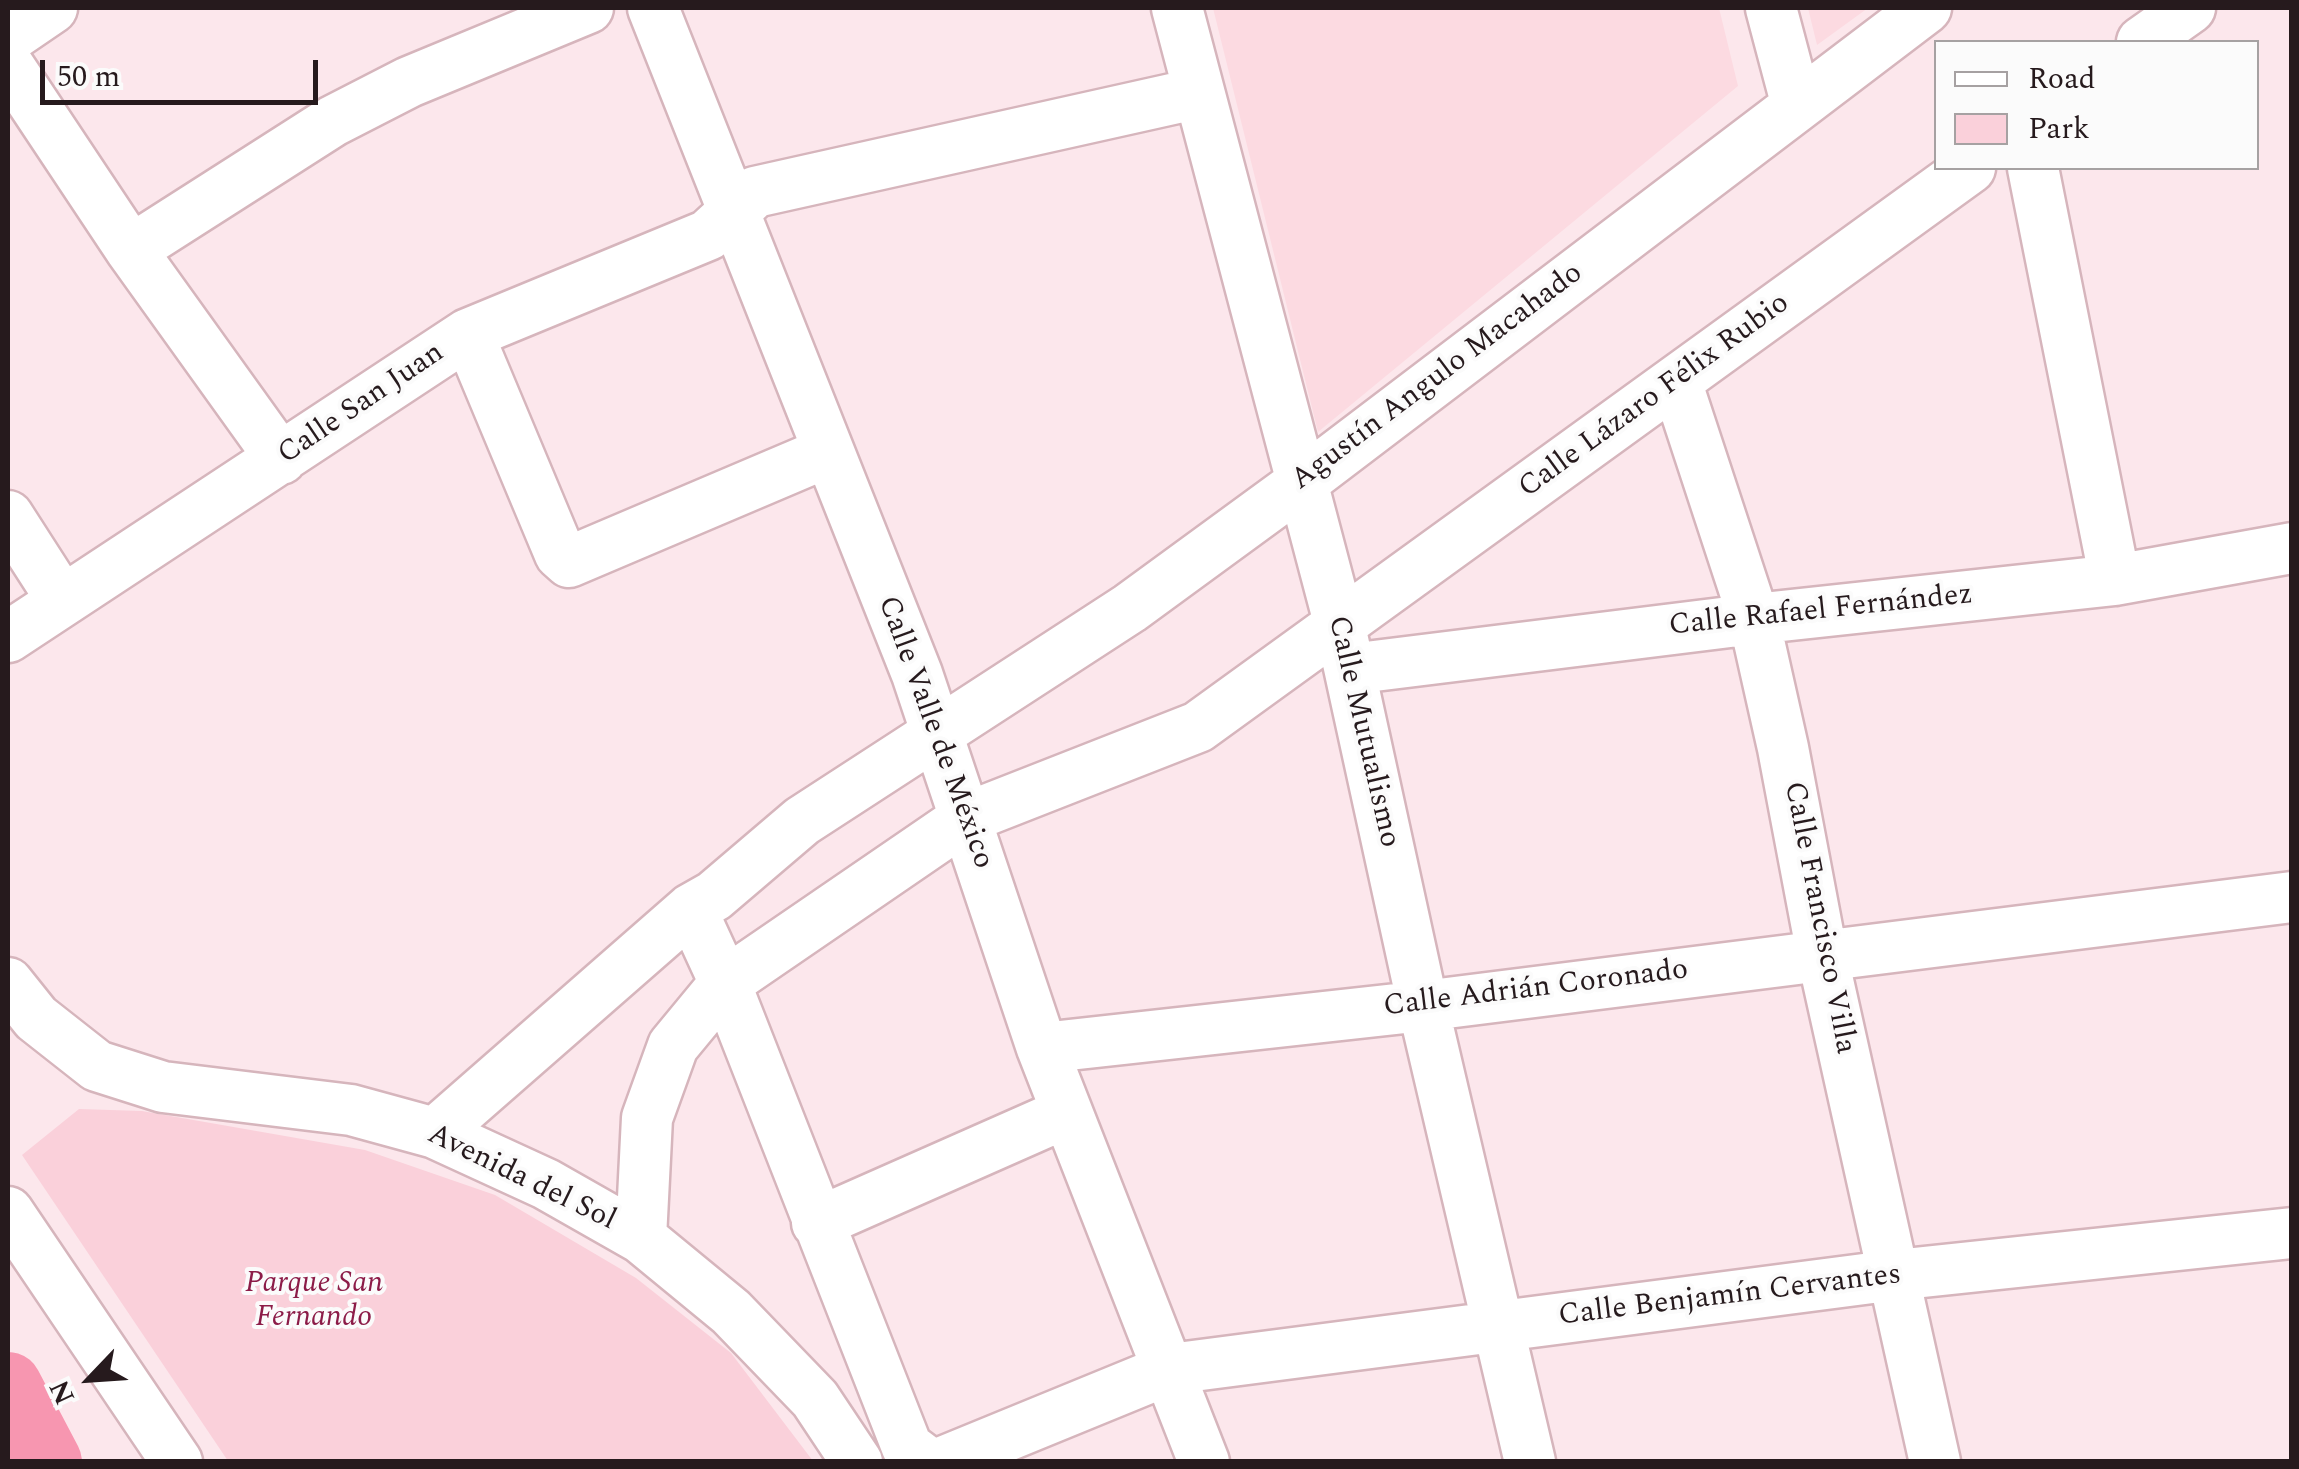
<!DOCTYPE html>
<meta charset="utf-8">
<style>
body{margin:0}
#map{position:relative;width:2299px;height:1469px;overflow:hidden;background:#fce7ec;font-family:Spectral,serif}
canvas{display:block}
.frame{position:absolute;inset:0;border:10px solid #261a1d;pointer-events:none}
.legend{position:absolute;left:1934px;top:40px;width:325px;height:130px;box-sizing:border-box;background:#fbfbfb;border:2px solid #a6a1a2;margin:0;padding:12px 18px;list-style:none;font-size:30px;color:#261a1d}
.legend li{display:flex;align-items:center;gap:20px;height:50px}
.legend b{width:50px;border:2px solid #a6a1a2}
.north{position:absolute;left:40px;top:1329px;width:100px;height:100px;-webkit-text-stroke:8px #fbfbfb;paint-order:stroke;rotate:245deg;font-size:28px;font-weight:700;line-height:40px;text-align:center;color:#261a1d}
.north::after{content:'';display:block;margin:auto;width:35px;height:45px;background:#261a1d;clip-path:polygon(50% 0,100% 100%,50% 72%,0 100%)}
.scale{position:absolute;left:40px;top:60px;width:278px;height:45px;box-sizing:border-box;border:5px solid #261a1d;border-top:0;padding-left:12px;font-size:30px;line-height:35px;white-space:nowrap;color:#261a1d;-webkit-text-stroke:8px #fbfbfb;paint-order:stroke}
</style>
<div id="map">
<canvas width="2299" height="1469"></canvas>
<div class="frame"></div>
<ul class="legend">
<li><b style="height:12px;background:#fff"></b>Road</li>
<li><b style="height:28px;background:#fad0da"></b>Park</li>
</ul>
<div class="north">N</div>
<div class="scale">50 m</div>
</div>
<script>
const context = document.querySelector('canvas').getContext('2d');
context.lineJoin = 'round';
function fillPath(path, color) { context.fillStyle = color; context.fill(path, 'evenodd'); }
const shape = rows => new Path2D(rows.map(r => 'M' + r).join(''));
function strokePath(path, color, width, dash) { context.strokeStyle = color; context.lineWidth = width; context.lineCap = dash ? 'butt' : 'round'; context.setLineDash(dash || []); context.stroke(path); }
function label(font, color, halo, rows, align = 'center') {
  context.font = font + ' Spectral,serif'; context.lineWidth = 8; context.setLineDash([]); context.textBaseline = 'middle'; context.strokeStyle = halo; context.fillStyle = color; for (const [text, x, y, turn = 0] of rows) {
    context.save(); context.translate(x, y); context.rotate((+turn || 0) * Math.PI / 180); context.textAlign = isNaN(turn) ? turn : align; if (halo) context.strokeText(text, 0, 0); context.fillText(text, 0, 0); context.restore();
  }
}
fillPath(shape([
 [1213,8,1719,8,1738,86,1318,432],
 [1808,8,1868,8,1817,45]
]), '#fcdae1');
fillPath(shape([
 [79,1109,142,1111,365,1150,495,1195,636,1278,731,1353,813,1461,228,1461,22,1155]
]), '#fad0da');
strokePath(shape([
 [8,1386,48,1462]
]), '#f796b0', 68);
const minor = shape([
 [653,8,917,674,1042,1048,1204,1462],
 [1177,8,1340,626,1423,1006,1530,1462],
 [1771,8,1797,106],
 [8,38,52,8],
 [2142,42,2190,8],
 [8,65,131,250,281,459],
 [2033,168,2115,580],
 [131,250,333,121,409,82,588,8],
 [468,334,560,554,569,562,828,452],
 [1676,381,1754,619,1783,748,1822,954,1935,1462],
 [8,516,62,600],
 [8,637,468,334,708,235,755,192,1199,93],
 [1350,669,1754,619,2115,580,2292,548],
 [691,909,725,983,907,1447,927,1462],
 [8,983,36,1018,97,1066,163,1087,351,1110,435,1133,546,1184,641,1238,731,1312,815,1399,857,1462],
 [1042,1048,1423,1006,2292,897],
 [435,1133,691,909,714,896,802,821,1130,608,1301,483,1926,8],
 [8,1212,177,1462],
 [817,1223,1066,1113],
 [641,1238,647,1118,673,1046,725,983,966,818,1198,727,1970,168],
 [943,1462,1170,1369,1895,1275,2292,1233]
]);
strokePath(minor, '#d6b5bc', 55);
strokePath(minor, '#fff', 50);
label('30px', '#261a1d', '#fbfbfb', [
 ["Agustín Angulo Macahado",1438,378,-37],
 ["Calle Lázaro Félix Rubio",1655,397,-36],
 ["Calle San Juan",362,405,-34],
 ["Calle Rafael Fernández",1821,612,-6],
 ["Calle Mutualismo",1362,732,77],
 ["Calle Valle de México",934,733,70],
 ["Calle Francisco Villa",1818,918,79],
 ["Calle Adrián Coronado",1536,990,-7],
 ["Avenida del Sol",521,1179,26],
 ["Calle Benjamín Cervantes",1730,1297,-7]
]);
label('italic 30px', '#8c1c48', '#fbfbfb', [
 ["Parque San",314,1285],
 ["Fernando",314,1319]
]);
</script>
